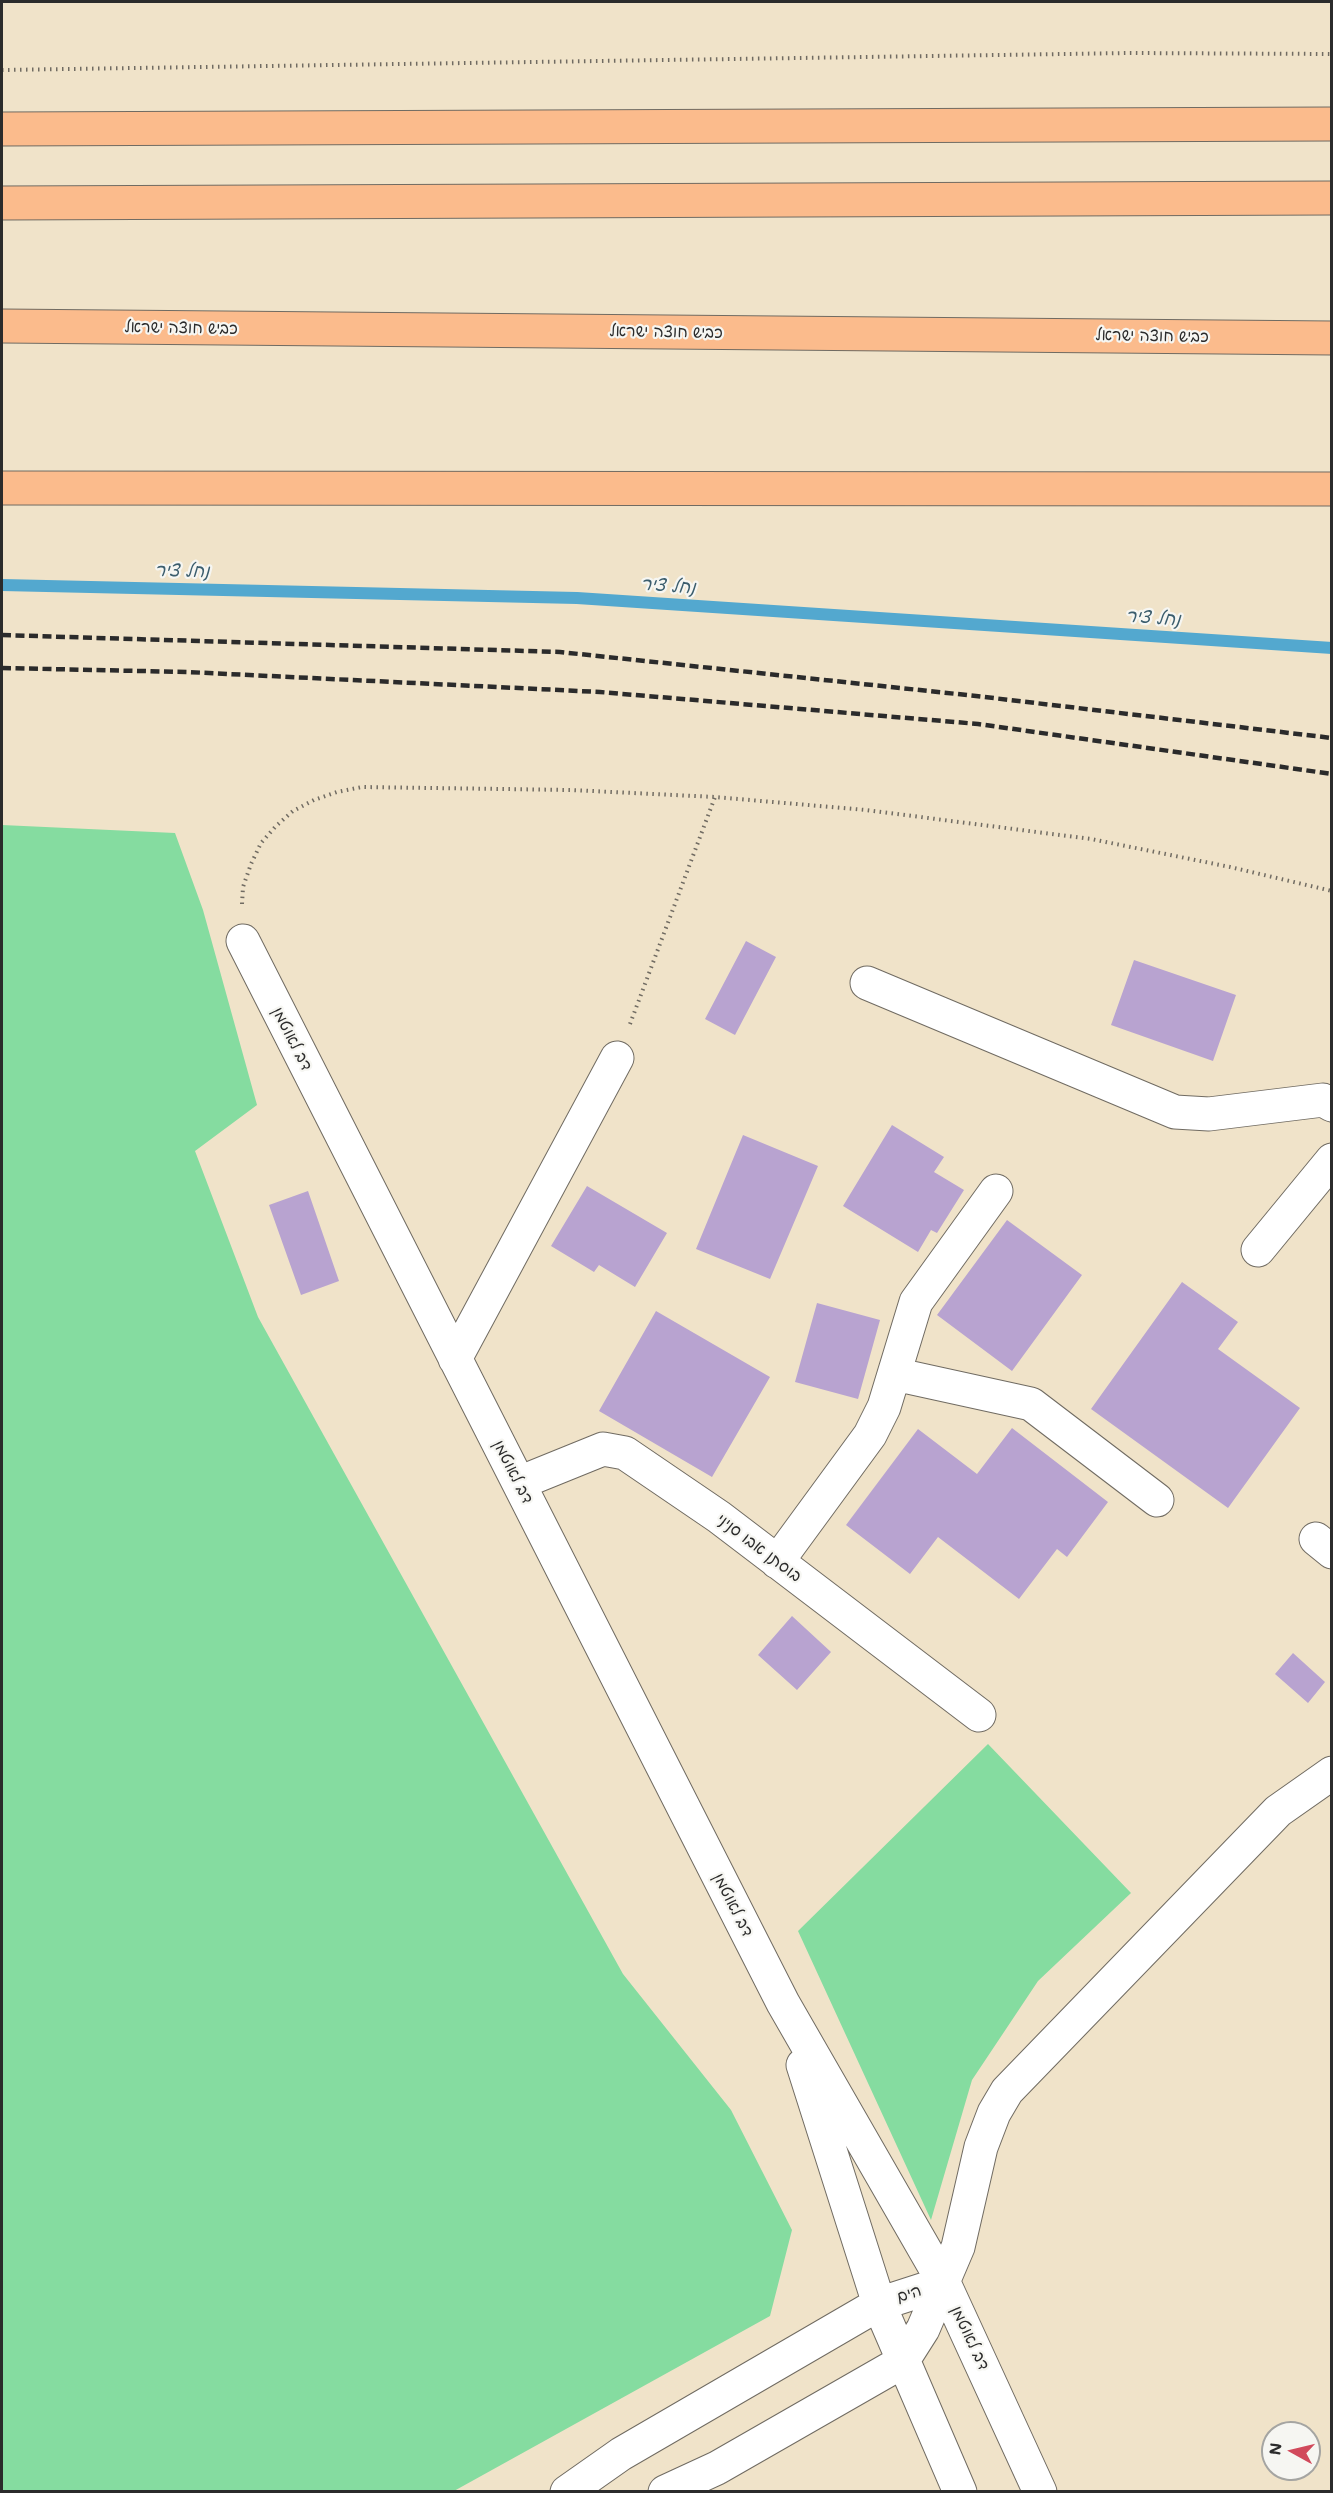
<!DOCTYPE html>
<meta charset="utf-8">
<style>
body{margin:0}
#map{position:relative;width:1333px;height:2493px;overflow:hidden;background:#f0e3c9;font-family:Mali,sans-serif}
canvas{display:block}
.frame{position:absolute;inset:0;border:3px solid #2b2b2b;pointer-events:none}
.north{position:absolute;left:1261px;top:2421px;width:60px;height:60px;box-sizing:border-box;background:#f6f6f2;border:2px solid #a5a5a2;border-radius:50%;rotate:278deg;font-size:16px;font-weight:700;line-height:24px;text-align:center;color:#2b2b2b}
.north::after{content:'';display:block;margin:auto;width:21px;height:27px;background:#d1495b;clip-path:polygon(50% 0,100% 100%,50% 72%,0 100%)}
</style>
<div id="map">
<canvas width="1333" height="2493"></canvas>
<div class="frame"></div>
<div class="north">N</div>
</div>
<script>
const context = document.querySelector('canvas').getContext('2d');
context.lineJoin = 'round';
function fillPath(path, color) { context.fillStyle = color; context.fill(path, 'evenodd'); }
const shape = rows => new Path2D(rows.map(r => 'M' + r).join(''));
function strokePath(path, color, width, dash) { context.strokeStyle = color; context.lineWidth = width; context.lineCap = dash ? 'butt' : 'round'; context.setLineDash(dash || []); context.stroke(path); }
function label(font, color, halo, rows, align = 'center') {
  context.font = font + ' Mali,"Playpen Sans Hebrew",sans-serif'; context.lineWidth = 4.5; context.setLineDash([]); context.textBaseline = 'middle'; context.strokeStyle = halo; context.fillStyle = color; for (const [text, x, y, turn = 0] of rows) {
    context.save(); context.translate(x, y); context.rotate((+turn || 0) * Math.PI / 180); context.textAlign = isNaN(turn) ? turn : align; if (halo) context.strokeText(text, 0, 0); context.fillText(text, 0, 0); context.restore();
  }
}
fillPath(shape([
 [2,825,175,833,203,910,257,1105,195,1151,258,1317,623,1974,731,2110,792,2230,770,2316,454,2491,2,2491],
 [988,1744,1131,1893,1038,1981,972,2080,931,2220,798,1931]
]), '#85dca0');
strokePath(shape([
 [2,585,577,598,1332,648]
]), '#53a8cf', 12);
fillPath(shape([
 [746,941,776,957,735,1035,705,1019],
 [1134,960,1236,995,1213,1061,1111,1025],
 [892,1125,944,1157,934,1172,964,1190,937,1233,931,1230,918,1252,843,1206],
 [743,1135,818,1166,770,1279,696,1249],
 [587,1186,667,1233,635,1287,599,1265,594,1272,551,1246],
 [308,1191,339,1281,301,1295,269,1205],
 [1007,1220,1082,1275,1012,1371,937,1315],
 [1182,1282,1238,1322,1218,1349,1300,1408,1228,1508,1091,1409],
 [817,1303,880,1320,858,1399,795,1382],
 [656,1311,770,1377,712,1477,599,1411],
 [1012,1428,1108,1502,1067,1557,1057,1549,1019,1599,938,1537,910,1574,846,1525,918,1429,977,1474],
 [792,1616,831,1652,797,1690,758,1655],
 [1293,1653,1325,1682,1308,1703,1275,1674]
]), '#b8a3d0');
const minor = shape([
 [243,941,783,2003,944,2283,1040,2492],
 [867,983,1175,1112,1209,1114,1323,1100,1332,1105],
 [1258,1250,1332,1160],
 [455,1359,617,1058],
 [894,1374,1031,1404,1157,1500],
 [519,1483,603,1449,625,1453,719,1517,979,1715],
 [1316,1539,1332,1552],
 [777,1562,870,1435,884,1407,916,1302,996,1191],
 [803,2065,879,2304,960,2492],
 [567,2492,621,2454,879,2304,944,2283],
 [665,2492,717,2468,902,2362,923,2329,958,2247,981,2147,994,2113,1007,2091,1278,1811,1332,1773]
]);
const primary = shape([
 [2,129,1332,124],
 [2,203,1332,198]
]);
const motorway = shape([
 [2,326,1332,338],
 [2,488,1332,489]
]);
strokePath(minor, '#706b62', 35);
strokePath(primary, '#706b62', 35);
strokePath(motorway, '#706b62', 35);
strokePath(shape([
 [2,70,1130,53,1332,54],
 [242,904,243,887,251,864,261,843,276,826,293,811,314,800,337,792,362,787,571,790,715,797,866,810,1091,839,1230,867,1332,891],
 [630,1024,715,797]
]), '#706b62', 4, [1.5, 4.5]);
strokePath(minor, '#fff', 33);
strokePath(primary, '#fbbb8c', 33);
strokePath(motorway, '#fbbb8c', 33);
strokePath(shape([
 [2,635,560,652,976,696,1332,738],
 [2,668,187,672,600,692,978,724,1332,774]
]), '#2b2b2b', 4.5, [9, 4.5]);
label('16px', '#2b2b2b', '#f6f6f2', [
 ["כביש חוצה ישראל",181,328,1],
 ["כביש חוצה ישראל",666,332,1],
 ["כביש חוצה ישראל",1152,336,1],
 ["דב לאוטמן",292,1039,63],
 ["דב לאוטמן",513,1472,63],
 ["בוסתן אבו סניני",759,1548,37],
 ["דב לאוטמן",733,1905,63],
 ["הים",909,2294,-18],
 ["דב לאוטמן",970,2338,65]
]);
label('italic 18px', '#3b5d6d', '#f6f6f2', [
 ["נחל ציר",182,571,1],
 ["נחל ציר",668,586,4],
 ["נחל ציר",1153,618,4]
]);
</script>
